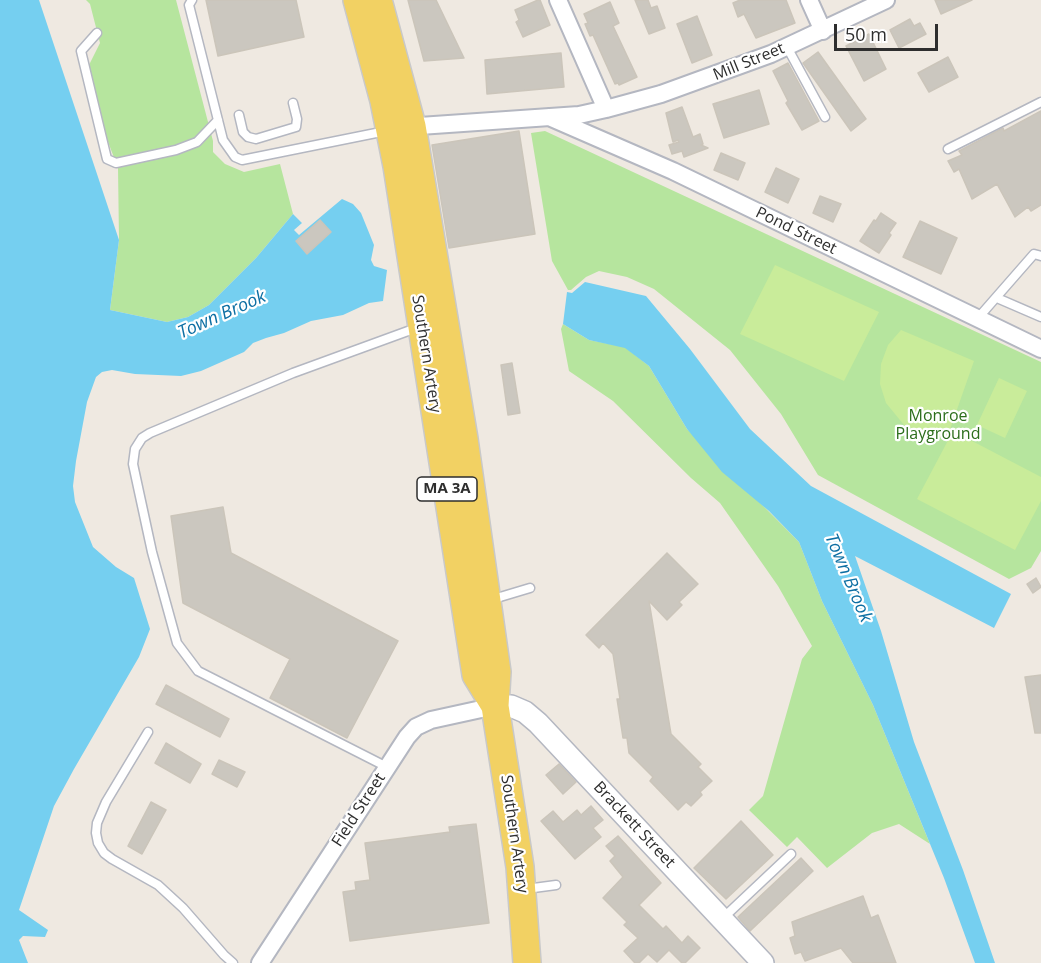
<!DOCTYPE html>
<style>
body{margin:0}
#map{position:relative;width:1041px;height:963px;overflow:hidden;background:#efe9e1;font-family:"Open Sans",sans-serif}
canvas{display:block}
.scale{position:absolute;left:834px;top:24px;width:104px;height:27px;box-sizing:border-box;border:3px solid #2e2e2e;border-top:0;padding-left:8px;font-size:18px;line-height:21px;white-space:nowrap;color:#2e2e2e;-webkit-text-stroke:4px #fff;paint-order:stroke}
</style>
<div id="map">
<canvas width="1041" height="963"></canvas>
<div class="scale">50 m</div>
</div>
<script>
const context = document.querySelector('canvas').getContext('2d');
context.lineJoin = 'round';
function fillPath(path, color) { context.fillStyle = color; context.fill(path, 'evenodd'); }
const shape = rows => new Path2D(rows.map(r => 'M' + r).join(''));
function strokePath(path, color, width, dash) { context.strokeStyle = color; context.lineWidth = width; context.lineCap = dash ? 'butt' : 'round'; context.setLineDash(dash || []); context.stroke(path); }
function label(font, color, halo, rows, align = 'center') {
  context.font = font + ' "Open Sans",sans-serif'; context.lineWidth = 4.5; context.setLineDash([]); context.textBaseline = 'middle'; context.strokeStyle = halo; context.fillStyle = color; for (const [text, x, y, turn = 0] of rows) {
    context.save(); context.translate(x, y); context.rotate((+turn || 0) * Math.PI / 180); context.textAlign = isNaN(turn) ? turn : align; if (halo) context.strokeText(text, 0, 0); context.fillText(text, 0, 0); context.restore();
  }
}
fillPath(shape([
 [86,0,176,0,213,141,213,152,225,164,244,172,280,164,293,214,256,258,209,305,188,317,167,322,110,310,119,240,118,168,92,100,87,69,100,43,90,4],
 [545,131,1041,362,1041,551,1031,568,1009,579,818,475,781,414,730,350,654,289,627,277,599,271,586,277,571,290,568,290,552,261,531,133],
 [563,324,589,340,625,347,649,366,687,429,799,542,822,601,873,705,930,844,899,824,872,833,827,868,797,837,787,847,749,810,763,796,802,659,812,646,778,586,720,503,691,478,613,401,569,371,561,329]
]), '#b6e59e');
fillPath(shape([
 [775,265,879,312,844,381,740,334],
 [901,330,974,361,947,438,930,435,904,425,886,403,880,384,881,364,888,345],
 [999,378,1027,391,1005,438,977,425],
 [953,431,1041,477,1041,501,1015,550,917,499]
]), '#c9ec9a');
fillPath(shape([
 [0,0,39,0,119,240,110,310,167,322,188,317,209,305,256,258,293,214,302,223,294,230,299,235,342,199,353,204,361,213,374,245,371,260,374,266,387,270,383,301,369,303,343,315,311,321,284,333,266,338,253,343,244,352,201,371,181,376,135,374,112,370,102,372,96,377,87,402,76,461,73,486,75,502,93,547,116,567,134,578,150,629,139,657,74,769,54,806,19,910,48,930,45,937,23,936,19,940,28,963,0,963],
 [585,282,646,296,690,349,750,429,811,486,1011,594,994,628,855,556,881,631,914,742,963,870,995,963,975,963,944,878,873,705,822,601,799,542,769,511,722,472,687,429,649,366,625,348,589,340,563,324,567,292,572,293]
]), '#75cff0');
const building = shape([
 [206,0,296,0,304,37,218,56,206,0],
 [408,0,436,0,464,58,424,61,408,0],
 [538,0,540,0,550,25,523,37,516,22,519,20,515,10,538,0],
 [635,0,648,0,651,8,657,6,665,28,649,34,635,0],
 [740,0,786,0,795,23,756,38,744,14,738,17,733,3,740,0],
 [935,0,972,0,941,14,935,0],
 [610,2,619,23,613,26,637,77,619,85,618,83,615,84,593,35,590,36,585,24,588,23,584,14,610,2],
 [697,16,712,55,692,63,677,24,697,16],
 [910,19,914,26,920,23,926,34,899,48,890,30,910,19],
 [869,34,886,69,864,81,846,46,869,34],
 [818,52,866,119,851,131,803,63,818,52],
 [561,53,564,87,487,94,485,60,561,53],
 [948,57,958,77,929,92,918,73,948,57],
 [788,63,819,121,802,130,786,103,788,101,773,71,788,63],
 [759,90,769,124,724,138,713,104,759,90],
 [682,107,693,137,700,134,703,144,701,145,708,148,684,157,682,151,672,154,669,145,679,142,678,140,673,142,666,113,682,107],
 [1041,111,1041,205,1031,211,1028,207,1015,217,997,184,972,199,959,169,954,172,948,161,962,155,959,151,1003,128,1004,131,1041,111],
 [519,131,535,234,449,248,432,145,519,131],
 [721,153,745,163,738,180,714,170,721,153],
 [776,168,799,179,788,203,765,192,776,168],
 [820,196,841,204,833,222,813,213,820,196],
 [881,213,896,223,889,233,891,235,879,253,860,241,874,220,876,221,881,213],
 [320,220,331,232,307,254,296,241,320,220],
 [920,221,957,238,941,274,903,257,920,221],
 [512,363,520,413,508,415,501,365,512,363],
 [223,507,231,553,398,641,347,738,270,698,290,659,183,603,171,516,223,507],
 [667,553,698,584,679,602,682,605,667,620,649,601,671,734,701,764,698,767,712,781,700,792,702,795,691,806,686,802,678,810,650,781,653,777,629,753,627,738,623,738,617,699,620,699,613,654,603,643,599,648,586,635,667,553],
 [1036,578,1041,587,1033,593,1027,584,1036,578],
 [1041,675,1041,733,1035,733,1025,677,1041,675],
 [166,685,229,719,220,737,156,704,166,685],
 [166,743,201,764,190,783,155,763,166,743],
 [219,760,245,772,237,787,212,774,219,760],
 [559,764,576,782,563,794,546,775,559,764],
 [151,802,166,810,142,854,128,846,151,802],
 [591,806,603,820,593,828,601,837,575,859,541,821,553,811,563,822,577,810,581,815,591,806],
 [741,821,773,855,726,899,694,868,741,821],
 [476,824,489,923,350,941,343,892,356,890,355,882,370,880,365,843,450,832,449,827,476,824],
 [618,836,661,883,639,905,663,929,666,926,682,943,688,936,700,948,685,963,682,963,669,950,657,962,648,954,639,963,635,963,624,951,638,938,624,925,627,922,603,898,623,877,610,861,615,856,606,846,618,836],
 [801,858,813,871,750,931,738,917,801,858],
 [863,896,871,918,878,915,896,963,853,963,841,948,805,961,801,952,795,954,790,938,795,936,792,922,863,896]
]);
fillPath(building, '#cbc7bf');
strokePath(building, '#cbc5ba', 1.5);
const service = shape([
 [192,0,189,5,223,140,235,157,242,160,386,131],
 [97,33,81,51,107,159,116,163,176,150,197,142,218,120],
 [787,47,825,117],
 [239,115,243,132,248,137,256,139,296,127,297,119,293,103],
 [948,149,1041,102],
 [997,298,1041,317],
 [978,318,1034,254,1041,256],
 [491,603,500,597,530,588],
 [148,732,106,802,97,823,96,833,98,843,104,853,112,859,158,885,183,908,224,955,233,963],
 [387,767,198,671,177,643,152,552,133,464,135,449,142,438,150,433,293,373,419,327],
 [526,889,556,885],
 [722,919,791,854]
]);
const minor = shape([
 [558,0,606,109],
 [809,0,823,31],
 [549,117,673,171,1041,349],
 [405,127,579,115,606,109,661,94,771,54,886,0],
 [260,963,407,737,416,727,431,720,495,706]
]);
const tertiary = shape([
 [495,706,511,706,525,712,538,723,763,963]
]);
const primary = shape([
 [357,0,384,101,397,166,476,675,495,706],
 [378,0,412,126,464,439,497,672,495,706,520,867,527,963]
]);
strokePath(service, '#b4b7c1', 11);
strokePath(minor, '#b4b7c1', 20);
strokePath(tertiary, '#b4b7c1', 24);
strokePath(primary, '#c9c9c9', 30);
strokePath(service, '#fff', 8);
strokePath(minor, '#fff', 16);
strokePath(tertiary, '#fff', 21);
strokePath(primary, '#f2d163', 27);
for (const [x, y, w] of [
 [447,489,60]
]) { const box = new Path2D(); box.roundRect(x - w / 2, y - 12, w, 24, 4.5); context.fillStyle = '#fff'; context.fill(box); strokePath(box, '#2e2e2e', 1.5); }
label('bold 15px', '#2e2e2e', null, [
 ["MA 3A",447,489]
]);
label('16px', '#2e2e2e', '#fff', [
 ["Mill Street",749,62,-22],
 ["Pond Street",796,231,26],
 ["Southern Artery",426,354,81],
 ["Field Street",359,810,-57],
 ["Brackett Street",634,825,47],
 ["Southern Artery",514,834,82]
]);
label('16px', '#2c6e1b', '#fff', [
 ["Monroe",938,416],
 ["Playground",938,434]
]);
label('italic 18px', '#0d6fa3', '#fff', [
 ["Town Brook",222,315,-24],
 ["Town Brook",848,578,67]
]);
</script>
